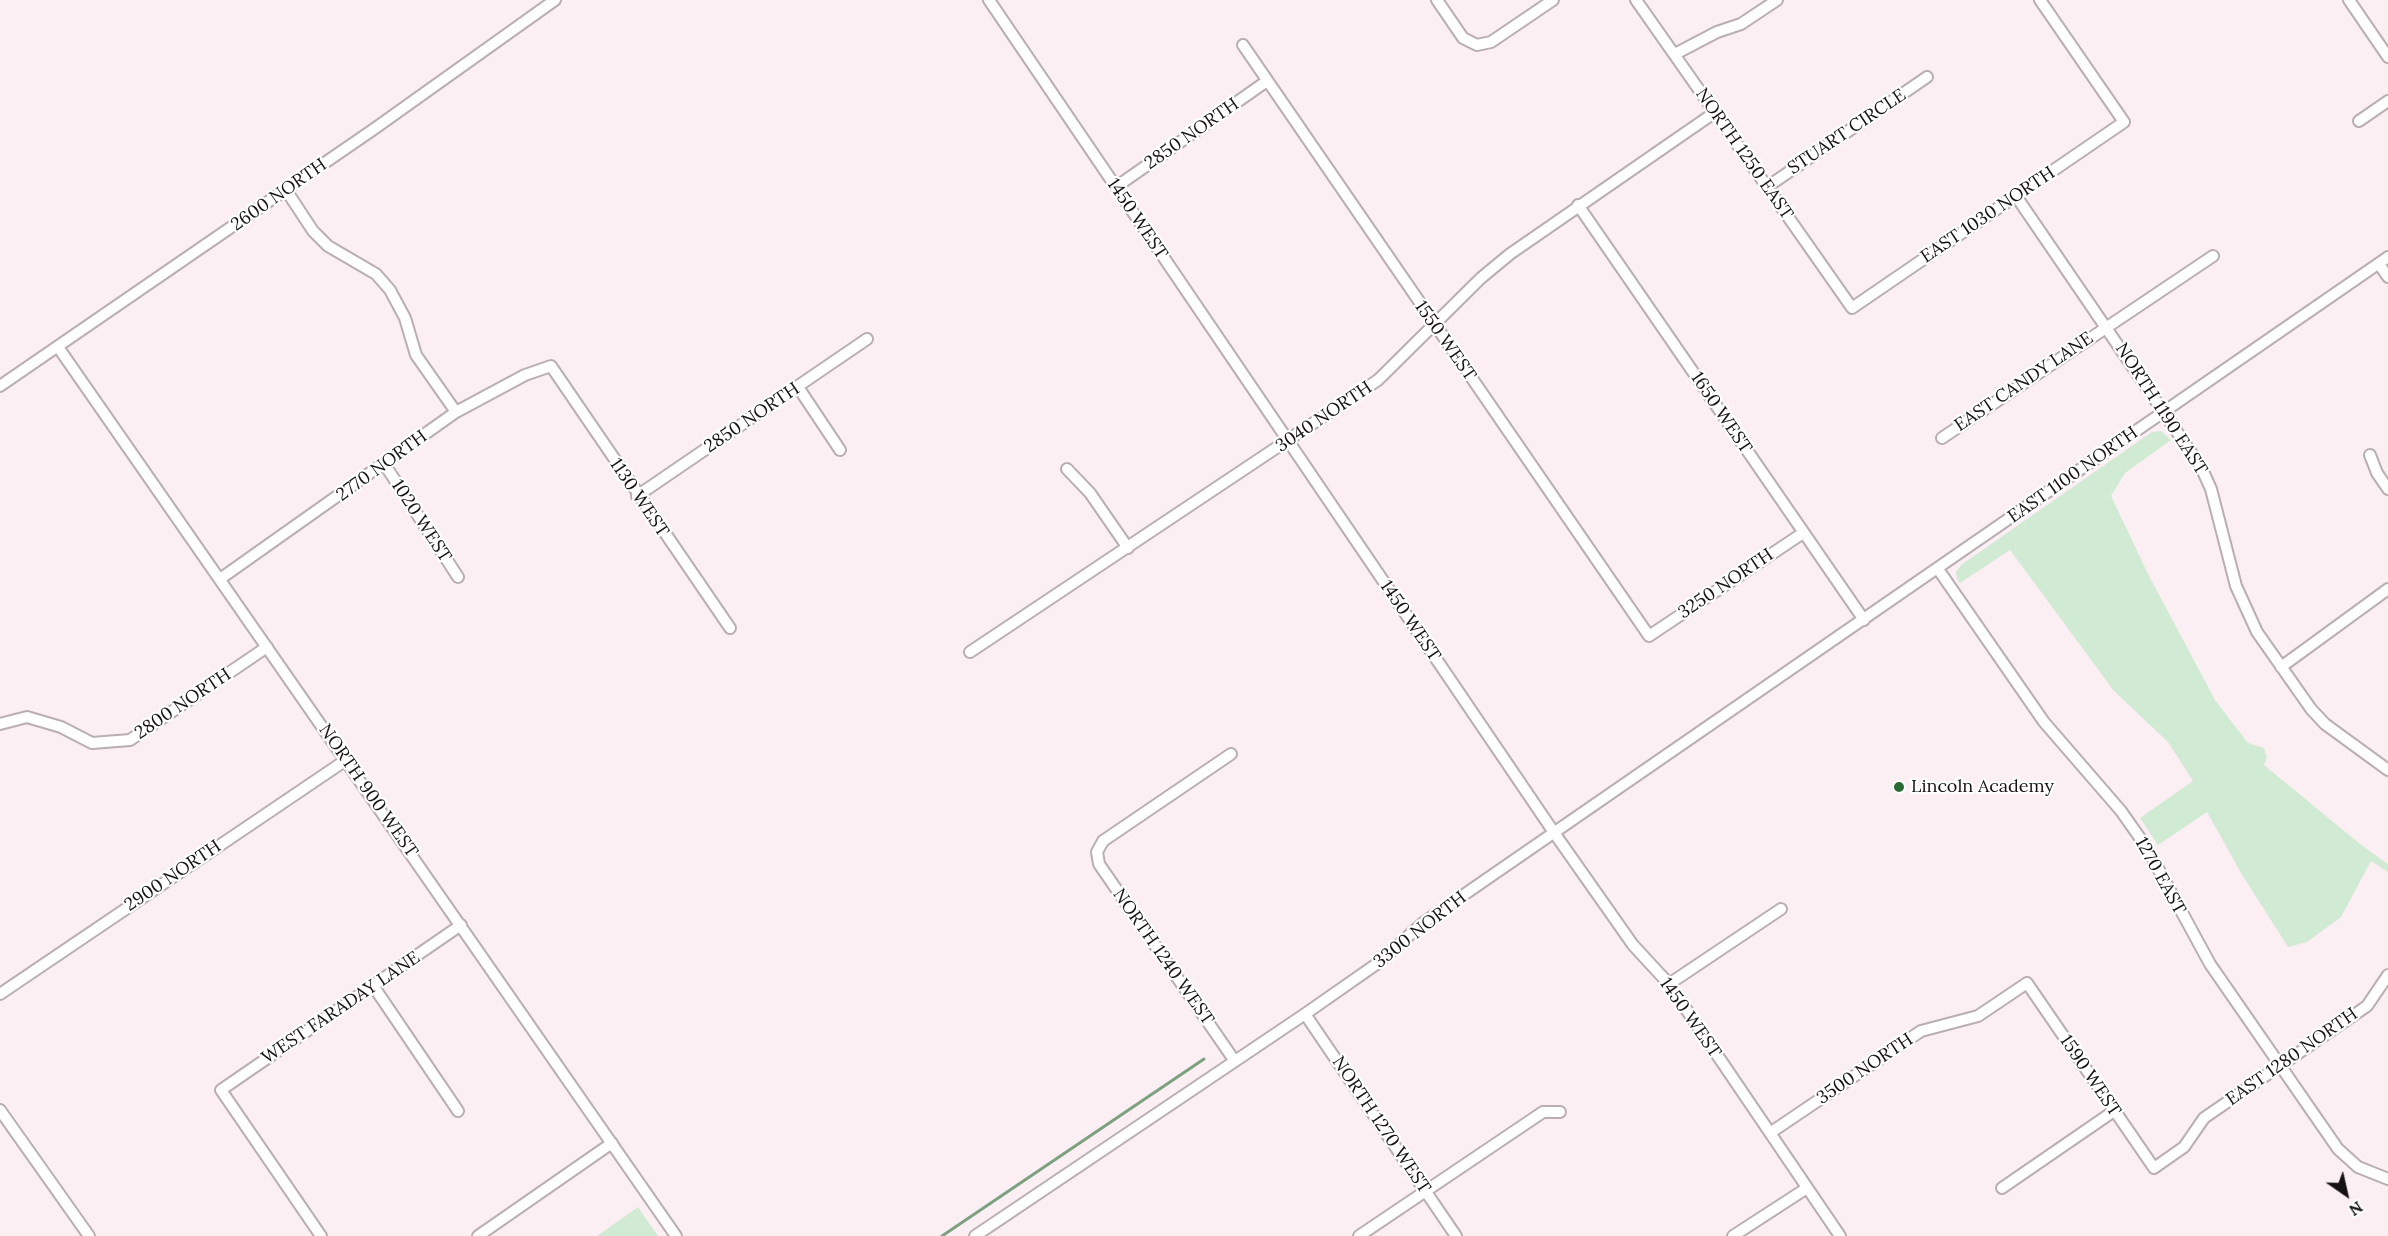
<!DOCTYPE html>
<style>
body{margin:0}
#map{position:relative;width:2388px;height:1236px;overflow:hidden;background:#fbeff4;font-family:Lora,serif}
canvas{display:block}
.north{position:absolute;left:2316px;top:1164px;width:60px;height:60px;-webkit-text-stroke:4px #fff;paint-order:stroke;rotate:146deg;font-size:16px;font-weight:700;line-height:24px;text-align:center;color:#161214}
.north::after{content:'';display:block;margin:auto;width:21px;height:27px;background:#161214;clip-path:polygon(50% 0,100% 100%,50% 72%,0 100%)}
</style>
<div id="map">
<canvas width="2388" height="1236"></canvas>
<div class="north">N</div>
</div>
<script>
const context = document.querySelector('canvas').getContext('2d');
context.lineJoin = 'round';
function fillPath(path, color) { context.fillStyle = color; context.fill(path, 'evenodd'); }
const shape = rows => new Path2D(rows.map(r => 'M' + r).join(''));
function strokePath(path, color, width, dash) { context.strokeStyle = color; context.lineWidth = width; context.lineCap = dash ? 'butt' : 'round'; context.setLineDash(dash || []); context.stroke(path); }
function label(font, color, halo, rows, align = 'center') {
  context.font = font + ' Lora,serif'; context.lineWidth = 4.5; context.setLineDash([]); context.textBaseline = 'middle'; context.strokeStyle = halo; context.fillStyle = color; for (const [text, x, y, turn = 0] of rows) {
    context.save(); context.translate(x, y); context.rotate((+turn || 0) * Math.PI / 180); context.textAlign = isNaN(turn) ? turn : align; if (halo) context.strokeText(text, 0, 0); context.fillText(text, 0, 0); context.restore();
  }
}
fillPath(shape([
 [2161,431,2171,440,2125,473,2111,496,2148,574,2215,700,2248,743,2264,748,2267,757,2264,765,2360,844,2388,864,2388,872,2371,861,2341,917,2307,942,2288,947,2241,873,2207,812,2158,845,2140,818,2193,781,2168,742,2114,691,2010,550,1960,583,1957,579,1956,572,1961,565,2152,432],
 [638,1207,658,1236,597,1236,631,1212]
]), '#d1ead3');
strokePath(shape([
 [942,1236,1204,1059]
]), '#7da081', 3);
const minor = shape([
 [989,0,1555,834,1633,945,1669,984,1840,1236],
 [1437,0,1463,38,1477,45,1491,42,1553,0],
 [1636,0,1852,308,2124,122,2040,0],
 [2349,0,2388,57],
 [1243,45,1649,636,1803,533],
 [1675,54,1717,32,1741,24,1777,0],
 [2359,121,2388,101],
 [1116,187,1267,81],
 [1767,187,1927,77],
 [286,190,313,231,328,246,376,274,390,290,405,318,416,355,456,412],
 [2016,196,2201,467,2211,489,2236,586,2257,632,2311,709,2325,724,2388,770],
 [1578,205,1864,620],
 [2379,264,2388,277],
 [58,347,676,1236],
 [0,386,374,129,555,0],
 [798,387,840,450],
 [1942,438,2213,256],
 [2370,455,2377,473,2388,489],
 [385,465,458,577],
 [1067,469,1090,493,1128,548],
 [637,496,867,339],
 [1938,569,2044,722,2121,811,2147,848,2210,964,2338,1149,2358,1167,2388,1179],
 [220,579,456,412,525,375,551,366,730,628],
 [970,652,1378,380,1481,278,1510,254,1714,113],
 [2281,667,2388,589],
 [0,724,27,717,61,727,92,743,130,740,267,647],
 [1231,754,1103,841,1097,852,1099,864,1234,1060],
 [1669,984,1781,909],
 [374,987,458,1111],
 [0,994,346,760],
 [1305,1014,1456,1236],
 [0,1110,89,1236],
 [1770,1133,1921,1031,1978,1016,2027,983,2154,1168,2184,1147,2204,1118,2367,1006,2388,975],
 [2002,1188,2114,1111],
 [321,1236,221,1090,461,925],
 [478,1236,612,1143],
 [975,1236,1305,1014,1378,963,1423,923,2388,257],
 [1359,1236,1543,1112,1560,1112],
 [1733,1236,1807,1188]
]);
strokePath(minor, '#baaeb3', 14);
strokePath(minor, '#fff', 10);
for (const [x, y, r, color] of [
 [1899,787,6,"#276a34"]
]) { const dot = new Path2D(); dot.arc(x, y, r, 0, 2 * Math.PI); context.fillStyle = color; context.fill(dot); strokePath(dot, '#fff', 2); }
label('18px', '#161214', '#fff', [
 ["STUART CIRCLE",1847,132,-34],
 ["2850 NORTH",1192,134,-35],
 ["NORTH 1250 EAST",1744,154,55],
 ["2600 NORTH",279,195,-35],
 ["EAST 1030 NORTH",1988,215,-34],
 ["1450 WEST",1137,219,56],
 ["1550 WEST",1445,341,55],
 ["EAST CANDY LANE",2024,382,-34],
 ["NORTH 1190 EAST",2161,409,57],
 ["1650 WEST",1721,413,56],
 ["3040 NORTH",1324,417,-34],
 ["2850 NORTH",752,418,-34],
 ["2770 NORTH",382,466,-36],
 ["EAST 1100 NORTH",2073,475,-35],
 ["1130 WEST",639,498,56],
 ["1020 WEST",421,521,57],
 ["3250 NORTH",1726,584,-34],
 ["1450 WEST",1410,621,56],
 ["2800 NORTH",183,704,-34],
 ["NORTH 900 WEST",368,791,55],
 ["2900 NORTH",173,876,-34],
 ["1270 EAST",2160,876,61],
 ["3300 NORTH",1420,930,-38],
 ["NORTH 1240 WEST",1163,957,55],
 ["WEST FARADAY LANE",341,1008,-34],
 ["1450 WEST",1690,1018,55],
 ["EAST 1280 NORTH",2292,1057,-35],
 ["3500 NORTH",1865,1069,-34],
 ["1590 WEST",2090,1076,56],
 ["NORTH 1270 WEST",1381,1125,56]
]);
label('18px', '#161214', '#fff', [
 ["Lincoln Academy",1911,787]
], 'left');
</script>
